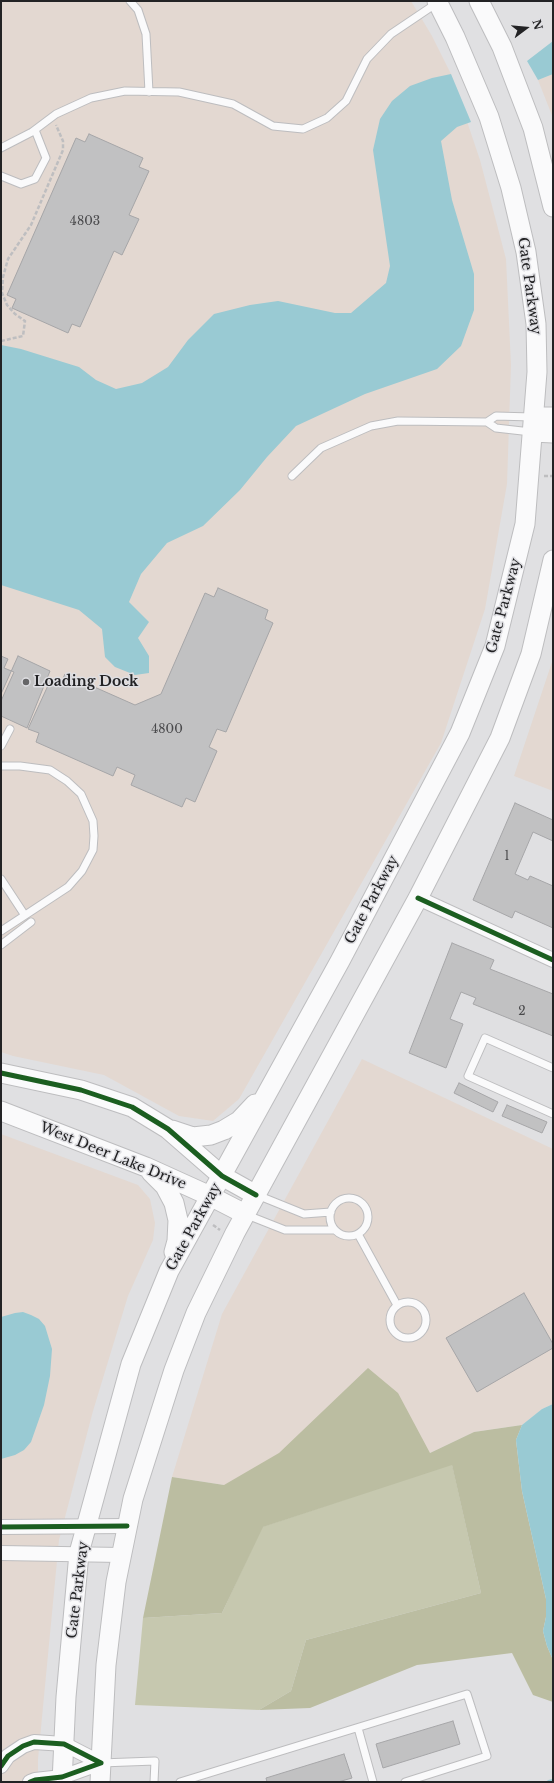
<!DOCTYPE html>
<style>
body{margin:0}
#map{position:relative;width:554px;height:1783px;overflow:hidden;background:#e0e0e2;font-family:"Libre Baskerville",serif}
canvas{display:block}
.frame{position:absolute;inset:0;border:2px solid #232325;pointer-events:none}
.north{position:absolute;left:506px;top:8px;width:40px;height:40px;-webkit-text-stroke:3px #dfdfe3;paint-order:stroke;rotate:74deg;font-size:11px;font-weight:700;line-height:16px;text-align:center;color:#232325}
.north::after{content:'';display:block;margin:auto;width:14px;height:18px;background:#232325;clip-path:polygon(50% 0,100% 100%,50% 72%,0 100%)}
</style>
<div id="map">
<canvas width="554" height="1783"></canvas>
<div class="frame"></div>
<div class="north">N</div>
</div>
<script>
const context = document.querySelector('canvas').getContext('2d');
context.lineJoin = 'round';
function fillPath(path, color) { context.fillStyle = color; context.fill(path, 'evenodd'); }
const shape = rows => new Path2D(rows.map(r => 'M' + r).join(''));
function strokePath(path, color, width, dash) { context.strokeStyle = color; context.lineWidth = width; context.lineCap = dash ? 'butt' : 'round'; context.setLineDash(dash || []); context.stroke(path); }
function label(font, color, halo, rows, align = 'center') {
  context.font = font + ' "Libre Baskerville",serif'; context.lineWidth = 3; context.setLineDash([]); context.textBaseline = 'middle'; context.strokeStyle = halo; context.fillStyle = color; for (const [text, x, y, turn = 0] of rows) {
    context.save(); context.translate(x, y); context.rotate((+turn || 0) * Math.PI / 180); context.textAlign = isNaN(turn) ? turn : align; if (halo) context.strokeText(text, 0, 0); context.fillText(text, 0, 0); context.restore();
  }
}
fillPath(shape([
 [1,1,411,1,432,36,451,74,480,160,506,259,511,365,507,484,485,609,441,743,239,1099,213,1121,179,1116,104,1075,13,1056,1,1052],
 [553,74,553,118,538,80],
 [553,659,553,791,514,776],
 [362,1059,553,1149,553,1404,542,1409,522,1425,474,1432,430,1453,224,1485,172,1477,222,1314],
 [1,1134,138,1185,150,1199,155,1223,153,1240,128,1296,93,1411,59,1540,38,1759,38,1782,1,1782]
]), '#e3d8d1');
fillPath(shape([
 [452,1464,481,1593,306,1640,291,1691,259,1710,135,1705,143,1618,222,1613,262,1527]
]), '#c6c8af');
fillPath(shape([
 [368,1368,398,1393,430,1453,474,1432,522,1425,516,1440,522,1491,546,1599,546,1617,543,1631,547,1646,553,1660,553,1702,533,1695,512,1653,417,1665,310,1708,259,1710,291,1691,306,1640,481,1593,452,1465,263,1527,222,1613,143,1618,172,1477,224,1485,279,1453]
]), '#bbbda1');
fillPath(shape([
 [553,41,553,74,538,80,527,61],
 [451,74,471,122,457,127,441,141,452,200,474,274,474,310,461,346,437,369,365,394,296,426,267,457,240,490,203,526,167,543,141,574,129,602,149,622,138,638,149,656,149,673,135,675,115,667,105,657,102,629,79,610,1,585,1,345,21,349,79,367,96,380,116,389,142,383,168,367,188,340,214,314,250,305,278,301,335,313,351,313,386,283,390,266,373,150,380,119,392,101,410,86,432,78],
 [23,1312,31,1315,39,1319,45,1326,52,1349,50,1376,44,1405,31,1442,24,1450,15,1455,1,1459,1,1317,15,1313],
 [553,1404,553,1660,547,1646,543,1631,546,1617,546,1599,522,1491,516,1440,522,1425,542,1409]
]), '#99cad3');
strokePath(shape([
 [549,1782,553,1781]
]), '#99cad3', 4);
const building = shape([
 [89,134,143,158,139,167,149,171,129,215,139,219,122,255,114,251,80,327,72,324,68,333,12,308,16,299,7,295,76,138,85,142,89,134],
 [218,588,268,610,265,619,273,623,226,732,217,729,209,747,217,751,195,802,186,798,182,807,131,785,135,775,117,767,113,776,36,742,39,733,28,729,51,679,61,683,65,674,135,705,161,694,205,593,214,597,218,588],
 [1,656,8,659,4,668,14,672,1,701,1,656],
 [18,656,50,671,27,728,1,716,1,694,18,656],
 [515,803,553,820,553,841,533,832,515,874,528,880,530,876,553,886,553,928,515,911,512,918,473,900,515,803],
 [452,943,494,960,490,969,553,994,553,1036,473,1004,476,998,461,992,450,1019,463,1024,446,1068,409,1053,452,943],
 [459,1083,498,1102,493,1112,454,1093,459,1083],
 [507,1105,547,1122,542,1133,502,1116,507,1105],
 [524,1293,553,1344,553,1348,477,1392,446,1338,524,1293],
 [453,1721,460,1744,383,1768,376,1744,453,1721],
 [344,1754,352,1778,338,1782,267,1782,266,1778,344,1754]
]);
fillPath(building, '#c1c1c2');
strokePath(building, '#a6a6a8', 1);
const lane = shape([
 [130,1,138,10,146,34,149,92],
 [1,148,32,132,56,114,91,98,125,91,179,92,233,104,273,126,303,129,327,118,346,101,367,59,391,34,437,3],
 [1,176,21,184,35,179,46,158,35,130],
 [487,422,496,428,531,432],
 [292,476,321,448,371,426,398,421,487,422,496,416,532,417],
 [1,746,10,729],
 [1,766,20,766,50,770,67,781,81,794,93,821,94,836,93,850,82,871,68,887,1,931],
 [1,879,24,914],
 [1,945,31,922],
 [553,1068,485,1038,468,1076,553,1114],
 [257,1195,304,1214,331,1212],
 '330 1217a19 19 0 1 1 38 0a19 19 0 1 1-38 0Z',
 [247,1215,285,1230,335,1230],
 [358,1234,397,1305],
 '390 1320a18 18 0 1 1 36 0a18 18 0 1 1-36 0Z',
 [358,1728,373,1782],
 [101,1763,155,1761,154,1782],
 [180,1782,467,1694,487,1756,405,1782]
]);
const street = shape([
 [418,898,553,960],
 [1,1527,127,1526],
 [1,1553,121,1555],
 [1,1766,8,1756,23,1746,34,1742,64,1744,101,1763,62,1777,35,1780,30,1782]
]);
const secondary = shape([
 [479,1,502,47,533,128,553,207],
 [534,417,553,417],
 [533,432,553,433],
 [1,1073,81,1090,132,1107,168,1129,222,1176,256,1195],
 [1,1111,146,1167,210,1196,245,1214],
 [172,1130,193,1137,211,1135,224,1130,239,1121,255,1104],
 [151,1172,165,1186,174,1203,178,1220,177,1241,174,1252],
 [62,1782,66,1697,79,1553,131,1364,169,1271,340,961,460,733,495,646,525,524,537,372,536,324,526,252,511,188,489,117,455,37,437,1],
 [100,1782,106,1665,116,1582,133,1499,174,1370,196,1313,235,1233,418,898,500,738,531,654,553,560]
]);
strokePath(lane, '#bdbdbf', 9);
strokePath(street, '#bdbdbf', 16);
strokePath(secondary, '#bdbdbf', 21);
strokePath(shape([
 [1,341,23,336,25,321,15,314,7,305,2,293,3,277,8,259,31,225,63,150,63,141,56,125],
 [544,476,553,476],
 [213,1225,220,1230]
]), '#bebec0', 2.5, [4, 2]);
strokePath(lane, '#fafafb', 7);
strokePath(street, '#fafafb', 14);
strokePath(secondary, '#fafafb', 19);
strokePath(shape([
 [418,898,553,960],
 [1,1073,81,1090,132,1107,168,1129,222,1176,256,1195],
 [1,1527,127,1526],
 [1,1766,8,1756,23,1746,34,1742,64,1744,101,1763,62,1777,35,1780,30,1782]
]), '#1b5e20', 5);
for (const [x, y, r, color] of [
 [26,682,4,"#656567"]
]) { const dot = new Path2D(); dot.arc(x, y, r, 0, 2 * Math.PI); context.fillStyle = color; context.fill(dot); strokePath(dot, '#dfdfe3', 1.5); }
label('12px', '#4a4a4c', null, [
 ["4803",85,222],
 ["4800",167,730],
 ["1",507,857],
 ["2",522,1012]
]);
label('14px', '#232325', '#dfdfe3', [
 ["Gate Parkway",529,286,82],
 ["Gate Parkway",504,606,-75],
 ["Gate Parkway",372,900,-62],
 ["West Deer Lake Drive",113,1156,22],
 ["Gate Parkway",194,1227,-61],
 ["Gate Parkway",78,1590,-83]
]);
label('bold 14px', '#232325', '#dfdfe3', [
 ["Loading Dock",34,682]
], 'left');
</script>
